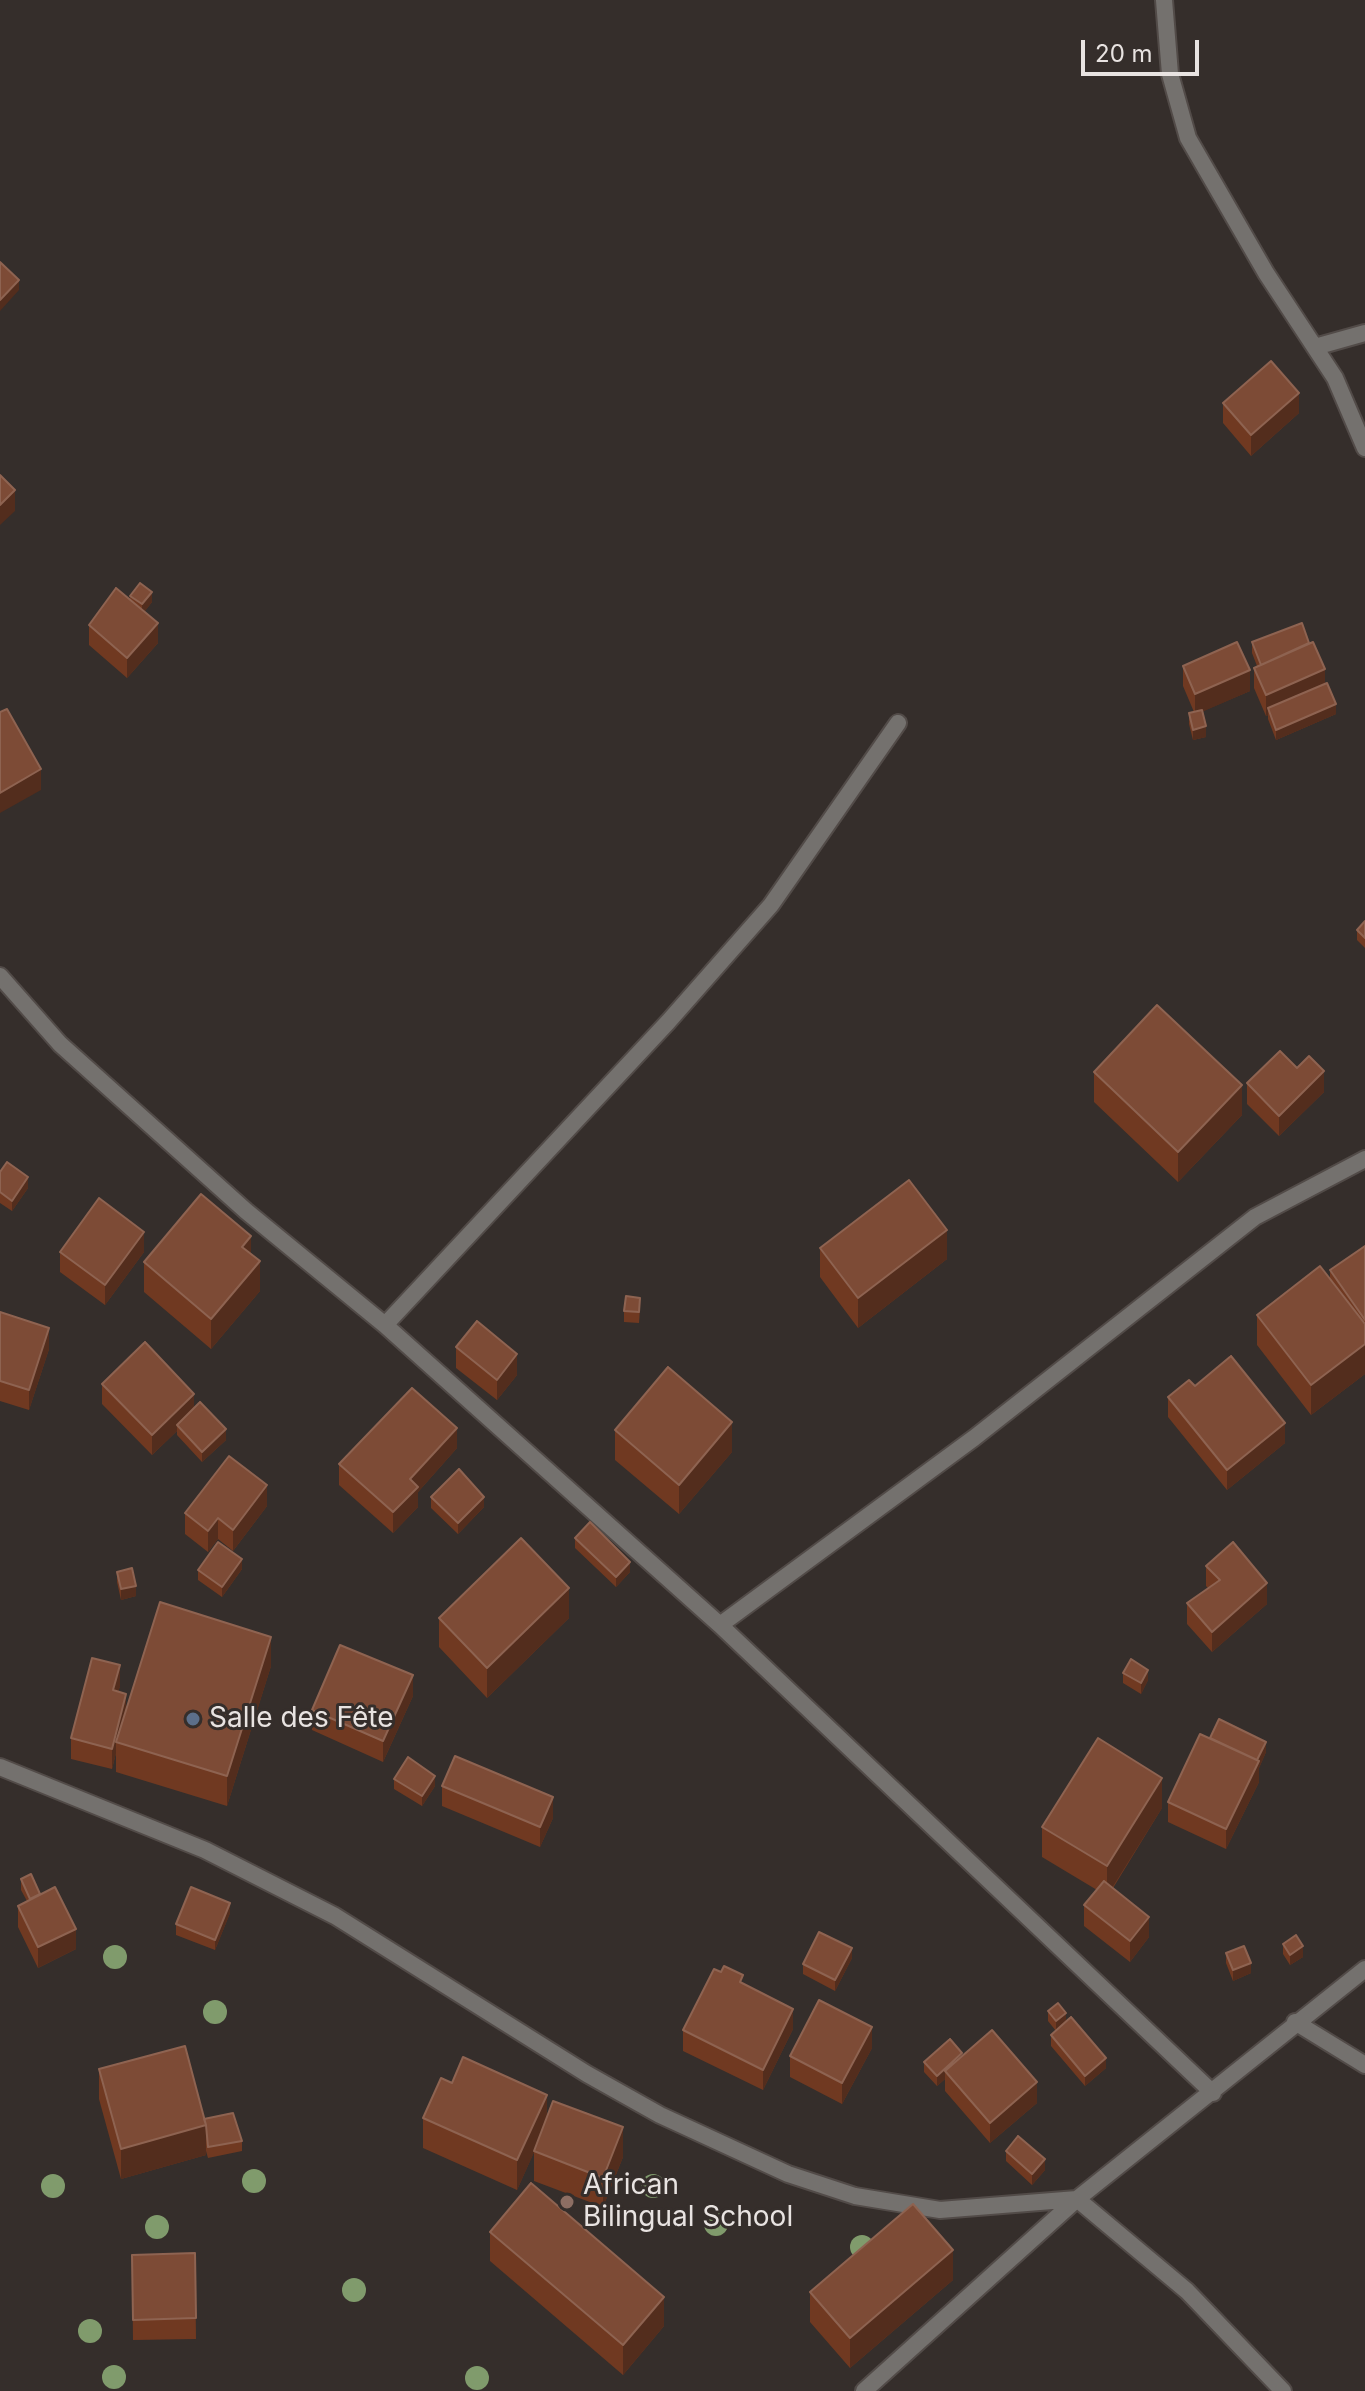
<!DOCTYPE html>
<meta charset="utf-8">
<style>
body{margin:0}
#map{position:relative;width:1365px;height:2391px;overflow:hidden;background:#352e2b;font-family:Inter,sans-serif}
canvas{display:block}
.scale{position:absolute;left:1081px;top:40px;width:118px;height:36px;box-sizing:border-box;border:4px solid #e8e3e1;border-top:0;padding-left:10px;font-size:24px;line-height:28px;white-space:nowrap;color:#e8e3e1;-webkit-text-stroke:6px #352e2b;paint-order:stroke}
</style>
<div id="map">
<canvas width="1365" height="2391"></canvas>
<div class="scale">20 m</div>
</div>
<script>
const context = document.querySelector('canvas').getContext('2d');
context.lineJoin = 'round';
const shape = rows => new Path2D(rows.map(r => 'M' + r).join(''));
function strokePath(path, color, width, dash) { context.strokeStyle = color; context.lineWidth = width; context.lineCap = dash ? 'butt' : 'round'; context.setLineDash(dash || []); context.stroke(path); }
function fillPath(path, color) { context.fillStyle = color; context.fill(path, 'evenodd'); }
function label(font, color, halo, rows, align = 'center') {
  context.font = font + ' Inter,sans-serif'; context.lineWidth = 6; context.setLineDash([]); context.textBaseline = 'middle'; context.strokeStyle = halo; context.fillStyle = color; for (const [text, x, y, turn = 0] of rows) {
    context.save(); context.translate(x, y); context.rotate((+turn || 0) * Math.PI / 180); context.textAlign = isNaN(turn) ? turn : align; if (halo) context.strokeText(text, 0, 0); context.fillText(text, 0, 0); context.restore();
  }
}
const street = shape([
 [1164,0,1170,74,1188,138,1266,273,1335,378,1365,448],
 [1315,347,1365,333],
 [0,976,60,1044,246,1211,385,1325,668,1022,771,905,898,723],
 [385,1325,720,1625,974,1438,1255,1217,1365,1159],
 [720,1625,1213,2093],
 [0,1767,205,1850,335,1916,587,2074,660,2115,788,2174,855,2196,940,2210,1077,2199,1187,2291,1283,2391],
 [1295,2022,1365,2065],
 [864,2391,1077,2199,1365,1969]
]);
strokePath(street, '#524b48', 20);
strokePath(street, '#74716e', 16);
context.fillStyle = '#809b6c';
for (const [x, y] of [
 [115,1957],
 [215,2012],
 [254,2181],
 [53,2186],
 [653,2186],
 [716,2224],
 [157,2227],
 [862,2247],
 [354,2290],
 [90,2331],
 [114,2377],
 [477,2378]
]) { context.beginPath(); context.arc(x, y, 12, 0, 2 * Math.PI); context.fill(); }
fillPath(shape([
 [1223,403,1299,413,1251,456,1223,423],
 [130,596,152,602,144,612,158,643,127,678,89,645,89,625,130,600],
 [1252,642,1325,684,1336,714,1276,740,1268,719,1268,715,1266,716,1254,688,1254,668,1257,666,1252,653],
 [1183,666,1250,691,1203,711,1206,737,1193,740,1189,724,1189,713,1194,712,1183,686],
 [1365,921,1365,948,1357,940,1357,930],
 [1297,1068,1324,1092,1279,1136,1247,1104,1247,1083],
 [1094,1072,1242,1115,1178,1182,1094,1102],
 [0,1172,28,1188,12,1211,0,1203],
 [1365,1246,1365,1374,1311,1415,1257,1345,1257,1315,1330,1279,1330,1270],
 [820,1248,947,1259,858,1328,820,1277],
 [60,1252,144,1252,105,1305,60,1272],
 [251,1254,260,1291,211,1349,144,1292,144,1262],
 [640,1309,639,1323,624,1322,624,1311],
 [0,1312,49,1349,29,1410,0,1401],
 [456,1347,517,1375,497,1400,456,1368],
 [102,1384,226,1440,202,1462,177,1435,177,1431,152,1455,102,1404],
 [1168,1397,1285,1443,1227,1490,1168,1417],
 [615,1430,732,1452,679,1514,615,1460],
 [457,1448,418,1492,418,1507,393,1533,339,1485,339,1464],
 [431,1497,484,1507,458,1534,431,1508],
 [267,1506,233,1551,218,1539,208,1552,185,1534,185,1513],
 [575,1538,630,1572,616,1587,575,1548],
 [1206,1566,1267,1604,1212,1652,1187,1624,1187,1603,1208,1588,1206,1586],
 [242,1569,222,1597,198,1580,198,1570],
 [117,1572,136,1596,121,1600,117,1582],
 [439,1618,569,1618,487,1698,439,1647],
 [271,1666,227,1806,116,1772,116,1753,112,1769,71,1759,71,1738,120,1686,118,1692,126,1710],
 [1123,1673,1148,1680,1141,1694,1123,1683],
 [413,1696,383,1762,312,1730,312,1710],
 [1210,1738,1266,1752,1259,1768,1259,1782,1226,1849,1168,1822,1168,1802],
 [394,1779,435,1786,422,1806,394,1789],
 [442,1786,553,1818,540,1847,442,1806],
 [1162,1808,1113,1888,1149,1937,1130,1962,1084,1926,1084,1905,1097,1890,1042,1857,1042,1827],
 [21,1879,40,1894,76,1949,38,1968,18,1927,18,1906,27,1901,21,1890],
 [230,1913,215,1950,176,1935,176,1924],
 [1283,1944,1303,1957,1290,1965,1283,1954],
 [1226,1953,1251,1973,1233,1981,1226,1963],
 [852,1958,835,1991,803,1974,803,1964],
 [743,1984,793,2029,763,2090,683,2051,683,2030],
 [1048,2011,1066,2022,1106,2068,1085,2086,1051,2046,1051,2035,1056,2031,1048,2021],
 [872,2048,842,2104,790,2077,790,2056],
 [962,2056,1037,2103,990,2143,945,2091,945,2079,937,2086,924,2072,924,2062],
 [99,2069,204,2119,242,2141,242,2151,208,2158,206,2151,206,2155,121,2179,99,2099],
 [452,2083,547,2118,623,2157,603,2207,534,2181,534,2152,517,2190,423,2148,423,2118],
 [1006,2151,1045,2170,1032,2185,1006,2161],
 [490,2232,664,2326,623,2375,490,2261],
 [195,2253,196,2339,133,2340,132,2255],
 [953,2280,850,2368,810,2322,810,2292]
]), '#703921');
fillPath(shape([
 [19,280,19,290,0,311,0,300],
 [1299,393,1299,413,1251,456,1251,435],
 [15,490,15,511,0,525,0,505],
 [152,592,152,602,142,615,142,604],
 [158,623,158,643,127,678,127,658],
 [1325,669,1325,690,1268,708,1268,715,1266,716,1266,695],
 [1250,670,1250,691,1195,715,1195,694],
 [1336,704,1336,714,1276,740,1276,730],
 [1206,726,1206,737,1193,740,1193,730],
 [41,769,41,790,0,813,0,793],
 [1324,1071,1324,1092,1279,1136,1279,1116],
 [1242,1085,1242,1115,1178,1182,1178,1152],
 [28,1177,28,1188,12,1211,12,1201],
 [947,1230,947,1259,858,1328,858,1298],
 [144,1232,144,1252,105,1305,105,1285],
 [251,1236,251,1266,242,1247],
 [260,1261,260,1291,211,1349,211,1319],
 [49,1328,49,1349,29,1410,29,1390],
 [1365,1344,1365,1374,1311,1415,1311,1385],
 [517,1354,517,1375,497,1400,497,1380],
 [194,1394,194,1414,177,1425,177,1431,152,1455,152,1435],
 [732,1422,732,1452,679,1514,679,1485],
 [1285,1423,1285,1443,1227,1490,1227,1470],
 [457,1428,457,1448,418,1492,418,1507,393,1533,393,1512,410,1479],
 [226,1429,226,1440,202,1462,202,1452],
 [267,1485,267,1506,233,1551,233,1530],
 [484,1497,484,1507,458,1534,458,1523],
 [218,1518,218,1539,208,1552,208,1531],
 [242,1559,242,1569,222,1597,222,1587],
 [630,1562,630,1572,616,1587,616,1577],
 [1267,1583,1267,1604,1212,1652,1212,1632],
 [136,1586,136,1596,121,1600,121,1589],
 [569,1588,569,1618,487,1698,487,1668],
 [271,1637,271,1666,227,1806,227,1776],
 [120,1665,120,1686,113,1711,113,1690],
 [1148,1670,1148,1680,1141,1694,1141,1683],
 [413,1675,413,1696,383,1762,383,1741],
 [126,1694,126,1714,116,1742,116,1753,112,1769,112,1749],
 [1266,1742,1266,1752,1259,1768,1259,1782,1226,1849,1226,1829,1255,1765],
 [435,1776,435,1786,422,1806,422,1796],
 [1162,1778,1162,1808,1107,1896,1107,1866],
 [553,1797,553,1818,540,1847,540,1827],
 [230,1903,230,1913,215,1950,215,1940],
 [1149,1917,1149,1937,1130,1962,1130,1941],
 [76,1929,76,1949,38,1968,38,1947],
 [1303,1946,1303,1957,1290,1965,1290,1955],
 [852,1948,852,1958,835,1991,835,1980],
 [1251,1963,1251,1973,1233,1981,1233,1970],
 [793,2009,793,2029,763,2090,763,2070],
 [1066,2013,1066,2023,1056,2031,1056,2021],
 [872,2027,872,2048,842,2104,842,2083],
 [962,2053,962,2063,945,2071,945,2079,937,2086,937,2076],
 [1106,2058,1106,2068,1085,2086,1085,2076],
 [1037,2082,1037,2103,990,2143,990,2123],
 [547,2095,547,2124,517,2190,517,2160],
 [206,2125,206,2155,121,2179,121,2149],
 [623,2127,623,2157,603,2207,603,2178],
 [1045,2159,1045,2170,1032,2185,1032,2174],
 [953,2250,953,2280,850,2368,850,2338],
 [664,2297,664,2326,623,2375,623,2345]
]), '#532d1d');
const building = shape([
 [0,262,19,280,0,300,0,262],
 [1271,361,1299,393,1251,435,1223,403,1271,361],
 [0,475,15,490,0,505,0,475],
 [140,583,152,592,142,604,130,596,140,583],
 [116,588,158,623,127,658,89,625,116,588],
 [1302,623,1309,643,1261,665,1252,642,1302,623],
 [1237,642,1250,670,1195,694,1183,666,1237,642],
 [1313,642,1325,669,1266,695,1254,668,1313,642],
 [1327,683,1336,704,1276,730,1268,708,1327,683],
 [7,709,41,769,0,793,0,712,7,709],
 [1202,710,1206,726,1193,730,1189,713,1202,710],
 [1365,921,1365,938,1357,930,1365,921],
 [1157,1005,1242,1085,1178,1152,1094,1072,1157,1005],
 [1280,1051,1297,1068,1309,1056,1324,1071,1279,1116,1247,1083,1280,1051],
 [7,1162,28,1177,12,1201,0,1192,0,1172,7,1162],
 [909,1180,947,1230,858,1298,820,1248,909,1180],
 [201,1194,251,1236,242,1247,260,1261,211,1319,144,1262,201,1194],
 [99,1198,144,1232,105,1285,60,1252,99,1198],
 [1365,1246,1365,1320,1330,1270,1365,1246],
 [1320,1266,1365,1324,1365,1344,1311,1385,1257,1315,1320,1266],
 [626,1296,640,1298,639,1312,624,1311,626,1296],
 [0,1312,49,1328,29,1390,0,1381,0,1312],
 [477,1321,517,1354,497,1380,456,1347,477,1321],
 [145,1342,194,1394,152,1435,102,1384,145,1342],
 [1231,1356,1285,1423,1227,1470,1168,1397,1189,1380,1195,1386,1231,1356],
 [668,1367,732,1422,679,1485,615,1430,668,1367],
 [412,1388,457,1428,410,1479,418,1487,393,1512,339,1464,412,1388],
 [200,1402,226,1429,202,1452,177,1425,200,1402],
 [229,1456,267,1485,233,1530,218,1518,208,1531,185,1513,229,1456],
 [459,1469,484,1497,458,1523,431,1497,459,1469],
 [590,1522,630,1562,616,1577,575,1538,590,1522],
 [521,1538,569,1588,487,1668,439,1618,521,1538],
 [218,1542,242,1559,222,1587,198,1570,218,1542],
 [1233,1542,1267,1583,1212,1632,1187,1603,1220,1580,1206,1566,1233,1542],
 [132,1568,136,1586,121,1589,117,1572,132,1568],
 [160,1602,271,1637,227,1776,116,1742,160,1602],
 [340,1645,413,1675,383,1741,312,1710,340,1645],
 [92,1658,120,1665,113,1690,126,1694,112,1749,71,1738,92,1658],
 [1131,1659,1148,1670,1141,1683,1123,1673,1131,1659],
 [1219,1719,1266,1742,1257,1760,1210,1738,1219,1719],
 [1200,1734,1259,1761,1226,1829,1168,1802,1200,1734],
 [1098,1738,1162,1778,1107,1866,1042,1827,1098,1738],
 [455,1756,553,1797,540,1827,442,1786,455,1756],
 [408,1757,435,1776,422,1796,394,1779,408,1757],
 [31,1874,40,1894,30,1899,21,1879,31,1874],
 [1104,1881,1149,1917,1130,1941,1084,1905,1104,1881],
 [55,1887,76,1929,38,1947,18,1906,55,1887],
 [191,1887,230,1903,215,1940,176,1924,191,1887],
 [819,1932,852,1948,835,1980,803,1964,819,1932],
 [1296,1935,1303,1946,1290,1955,1283,1944,1296,1935],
 [1244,1946,1251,1963,1233,1970,1226,1953,1244,1946],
 [724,1966,743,1975,740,1982,793,2009,763,2070,683,2030,714,1969,721,1972,724,1966],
 [819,2000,872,2027,842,2083,790,2056,819,2000],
 [1058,2003,1066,2013,1056,2021,1048,2011,1058,2003],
 [1071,2017,1106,2058,1085,2076,1051,2035,1071,2017],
 [992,2030,1037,2082,990,2123,945,2071,992,2030],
 [950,2039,962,2053,937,2076,924,2062,950,2039],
 [185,2046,206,2125,121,2149,99,2069,185,2046],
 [463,2057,547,2095,517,2160,423,2118,441,2078,452,2083,463,2057],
 [553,2101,623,2127,603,2178,534,2151,553,2101],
 [233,2113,242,2141,208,2147,206,2125,204,2119,233,2113],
 [1018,2136,1045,2159,1032,2174,1006,2151,1018,2136],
 [531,2183,664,2297,623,2345,490,2232,531,2183],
 [913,2204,953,2250,850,2338,810,2292,913,2204],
 [195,2253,196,2318,133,2320,132,2255,195,2253]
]);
fillPath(building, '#7d4b36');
strokePath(building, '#8e6351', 2);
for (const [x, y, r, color] of [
 [193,1719,8,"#5c6f8a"],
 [567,2202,8,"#8d6e63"]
]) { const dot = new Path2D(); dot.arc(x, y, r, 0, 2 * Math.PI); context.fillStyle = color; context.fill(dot); strokePath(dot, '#352e2b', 3); }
label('28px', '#e8e3e1', '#352e2b', [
 ["Salle des Fête",209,1719],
 ["African",583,2186],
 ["Bilingual School",583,2218]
], 'left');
</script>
